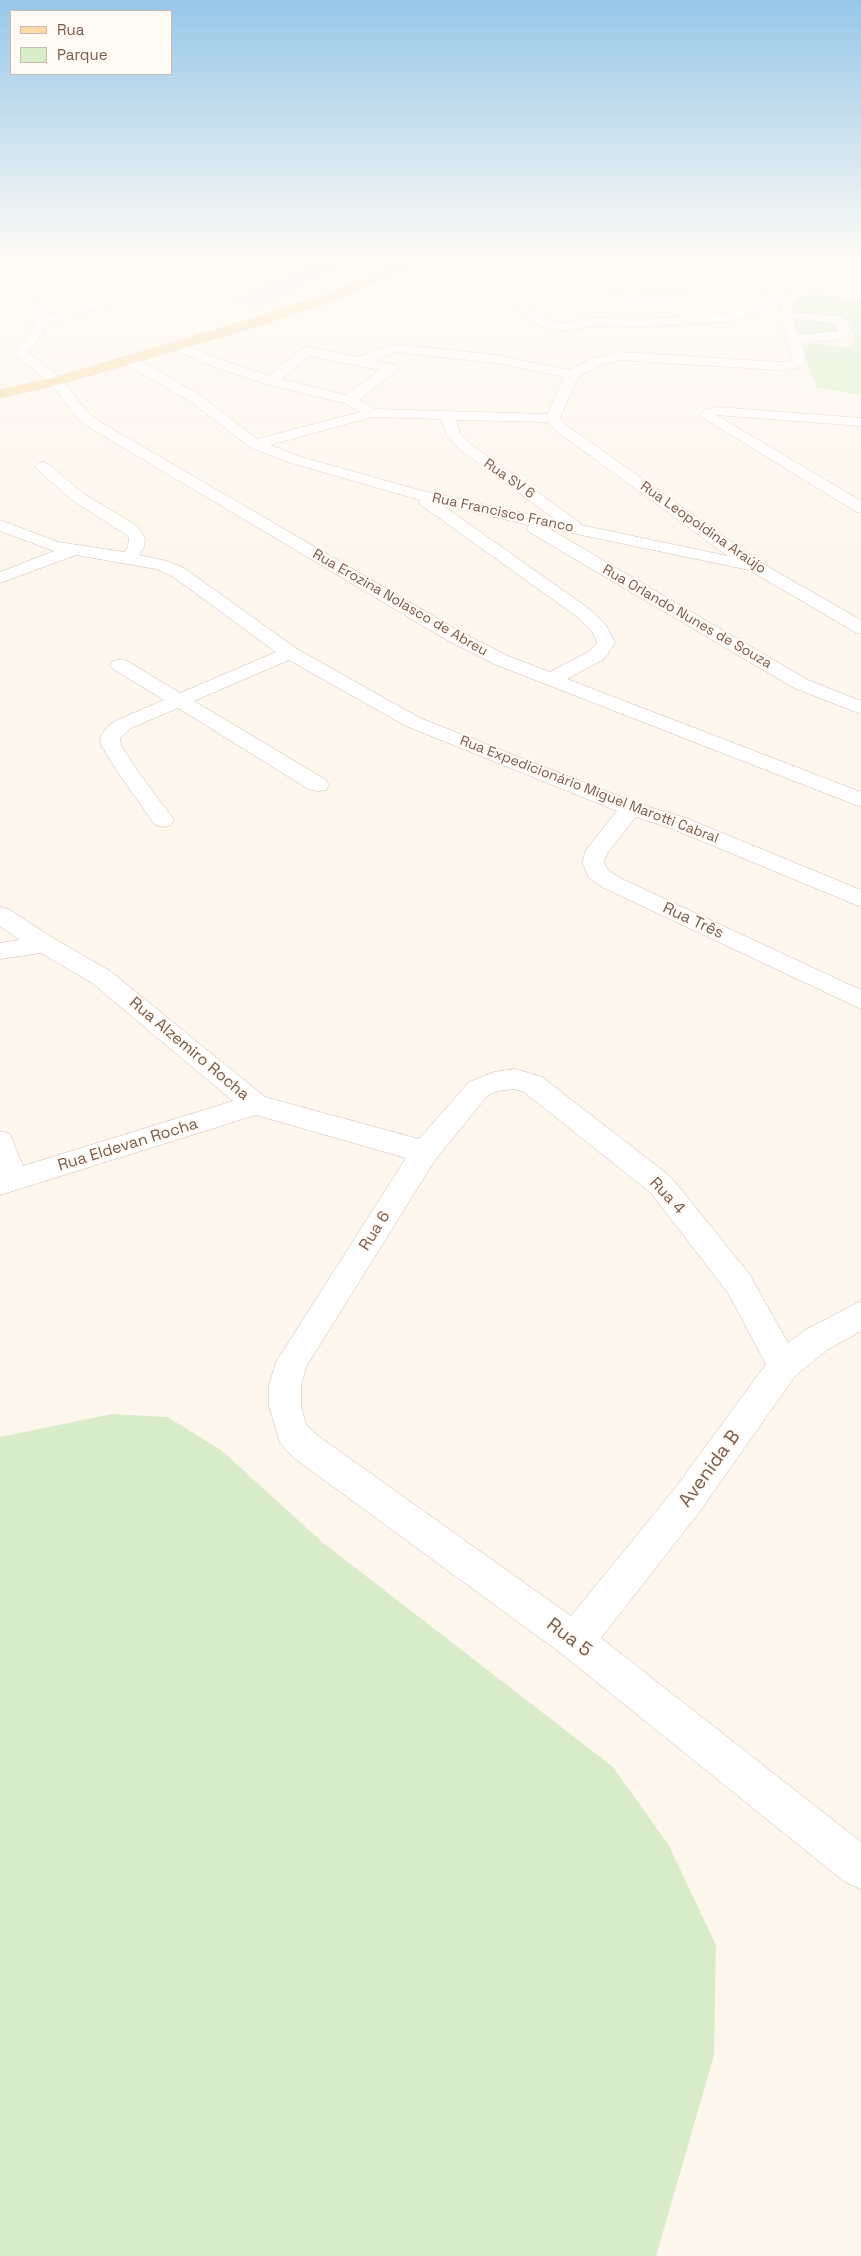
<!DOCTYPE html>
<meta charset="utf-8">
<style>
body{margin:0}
#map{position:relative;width:861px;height:2256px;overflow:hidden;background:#fdf6ec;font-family:"Space Grotesk",sans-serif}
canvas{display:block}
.legend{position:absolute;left:10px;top:10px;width:162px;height:65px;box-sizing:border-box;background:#fffaf3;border:1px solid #cabbb1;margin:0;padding:6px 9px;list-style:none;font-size:15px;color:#7a5c4d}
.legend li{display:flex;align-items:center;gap:10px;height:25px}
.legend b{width:25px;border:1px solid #cabbb1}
</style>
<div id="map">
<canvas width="861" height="2256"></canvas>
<ul class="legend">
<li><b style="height:6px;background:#fbd9a5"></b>Rua</li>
<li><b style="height:14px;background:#d8ecc9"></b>Parque</li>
</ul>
</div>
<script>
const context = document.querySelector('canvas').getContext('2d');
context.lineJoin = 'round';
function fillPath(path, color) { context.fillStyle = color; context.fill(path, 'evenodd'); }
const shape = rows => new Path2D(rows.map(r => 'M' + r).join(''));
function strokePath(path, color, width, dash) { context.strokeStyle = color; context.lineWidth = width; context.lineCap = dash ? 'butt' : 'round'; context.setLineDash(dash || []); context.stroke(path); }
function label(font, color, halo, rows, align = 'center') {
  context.font = font + ' "Space Grotesk",sans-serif'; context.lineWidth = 4; context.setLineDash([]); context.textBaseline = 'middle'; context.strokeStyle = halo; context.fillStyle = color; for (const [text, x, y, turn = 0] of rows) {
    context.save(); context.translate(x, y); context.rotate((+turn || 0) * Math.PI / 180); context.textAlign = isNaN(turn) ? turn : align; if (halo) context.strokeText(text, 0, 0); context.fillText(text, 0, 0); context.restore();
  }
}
fillPath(shape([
 [315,263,339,269,257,307,233,301]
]), '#f3e8fa');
fillPath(shape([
 [805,295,818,295,861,303,861,395,817,388,800,346,813,343,845,347,852,345,854,341,850,322,834,316,803,313,791,308,796,298],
 [792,318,824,320,837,325,840,331,797,338],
 [112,1414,167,1417,221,1450,322,1542,613,1767,668,1844,716,1945,714,2055,656,2256,0,2256,0,1437]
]), '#d8ecc9');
const minor = shape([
 [83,257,96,257,53,303,48,315,128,292,134,296,132,299,45,324,42,334,28,352,61,378,87,412,102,423,461,632,508,656,550,672,590,651,597,643,592,631,576,616,421,505,419,502,420,500,288,462,250,447,191,402,124,363,122,360,124,357,134,357,201,396,257,439,360,412,344,403,266,384,209,365,172,349,170,346,172,343,182,343,219,359,269,376,302,348,307,347,359,357,393,344,496,355,570,370,591,359,620,352,779,362,788,361,792,357,779,315,781,304,753,315,727,322,641,327,596,326,562,331,542,327,523,316,518,309,522,294,448,280,388,275,386,272,388,269,392,268,448,272,529,288,591,294,664,296,697,294,777,278,861,294,861,302,807,291,794,301,792,312,838,316,848,321,851,332,839,340,801,342,806,357,802,365,796,368,779,370,620,360,601,365,578,377,560,418,566,425,760,562,861,620,861,634,855,632,749,570,548,528,808,680,861,701,861,714,794,688,529,532,527,528,529,525,442,505,588,608,606,625,615,643,604,659,567,679,861,792,861,807,494,664,447,640,92,429,77,418,51,384,13,352,30,333,37,310,0,308,0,300,40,303,83,257],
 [777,286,795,289,785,296,768,298,745,309,727,314,641,319,596,318,562,323,551,321,530,309,534,296,591,302,664,304,697,302,777,286],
 [793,319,831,323,837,326,838,331,798,335,793,319],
 [395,352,496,363,564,377,548,414,375,409,359,400,396,371,398,368,396,365,374,361,395,352],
 [310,356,380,370,346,395,281,379,310,356],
 [372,417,441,419,446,434,459,449,556,520,419,490,298,456,270,445,372,417],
 [456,420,549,422,556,431,728,556,581,525,579,522,469,443,460,433,456,420],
 [457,257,518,259,636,257,630,260,518,265,477,263,459,259,457,257],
 [836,257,861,257,861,263,838,259,836,257],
 [717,407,861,418,861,426,716,415,861,501,861,513,855,511,700,416,704,410,717,407],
 [43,462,48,464,84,494,137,526,145,538,144,547,139,555,167,561,184,568,297,649,420,718,639,804,686,818,861,890,861,907,670,828,636,817,608,852,604,862,607,869,620,878,861,990,861,1009,604,888,589,878,582,862,586,850,617,811,406,726,289,660,194,701,326,780,329,785,326,790,318,791,310,790,178,708,131,728,120,738,121,745,136,769,174,820,171,825,163,827,155,825,117,771,101,745,100,738,107,727,117,720,164,700,113,669,110,665,113,661,120,659,127,661,180,693,276,652,172,576,156,569,76,555,0,583,0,572,54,551,0,531,0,520,58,542,124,552,128,547,129,538,125,534,72,500,38,470,35,467,38,464,43,462],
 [0,907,8,909,53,938,110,971,265,1097,419,1139,469,1082,494,1072,515,1069,542,1077,671,1177,750,1275,788,1343,805,1330,861,1301,861,1331,827,1350,795,1376,700,1511,601,1638,861,1842,861,1889,846,1883,562,1654,294,1458,280,1443,269,1406,269,1385,276,1362,406,1158,256,1115,0,1195,0,1131,10,1134,23,1166,233,1101,92,983,41,953,0,959,0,943,20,940,0,926,0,907],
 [515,1089,524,1092,651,1193,728,1293,766,1364,676,1487,571,1616,318,1436,306,1424,301,1406,301,1385,306,1367,435,1160,487,1096,498,1091,515,1089]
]);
const major = shape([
 [321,257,411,257,405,260,327,260,321,257],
 [425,257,445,257,443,259,403,270,333,301,245,330,61,384,0,398,0,390,53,378,235,324,325,295,395,266,425,257]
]);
strokePath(minor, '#d1beb0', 1);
strokePath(major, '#dad1cd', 1);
fillPath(minor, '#fff');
fillPath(major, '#fbd9a5');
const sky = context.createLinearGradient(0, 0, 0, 573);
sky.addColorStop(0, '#97c7e8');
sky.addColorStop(0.45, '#fefbf6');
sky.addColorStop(1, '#fefbf600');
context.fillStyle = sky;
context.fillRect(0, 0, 861, 573);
label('14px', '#7a5c4d', '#fffaf3', [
 ["Rua SV 6",509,479,35],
 ["Rua Francisco Franco",503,513,12],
 ["Rua Leopoldina Araújo",703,528,35],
 ["Rua Erozina Nolasco de Abreu",400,603,30],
 ["Rua Orlando Nunes de Souza",687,617,30],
 ["Rua Expedicionário Miguel Marotti Cabral",589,790,21]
]);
label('16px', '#7a5c4d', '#fffaf3', [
 ["Rua Três",693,921,25],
 ["Rua Alzemiro Rocha",189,1049,40],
 ["Rua Eldevan Rocha",128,1145,-17],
 ["Rua 4",667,1196,47],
 ["Rua 6",375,1231,-58]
]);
label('19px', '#7a5c4d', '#fffaf3', [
 ["Avenida B",710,1469,-54],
 ["Rua 5",569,1638,37]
]);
</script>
